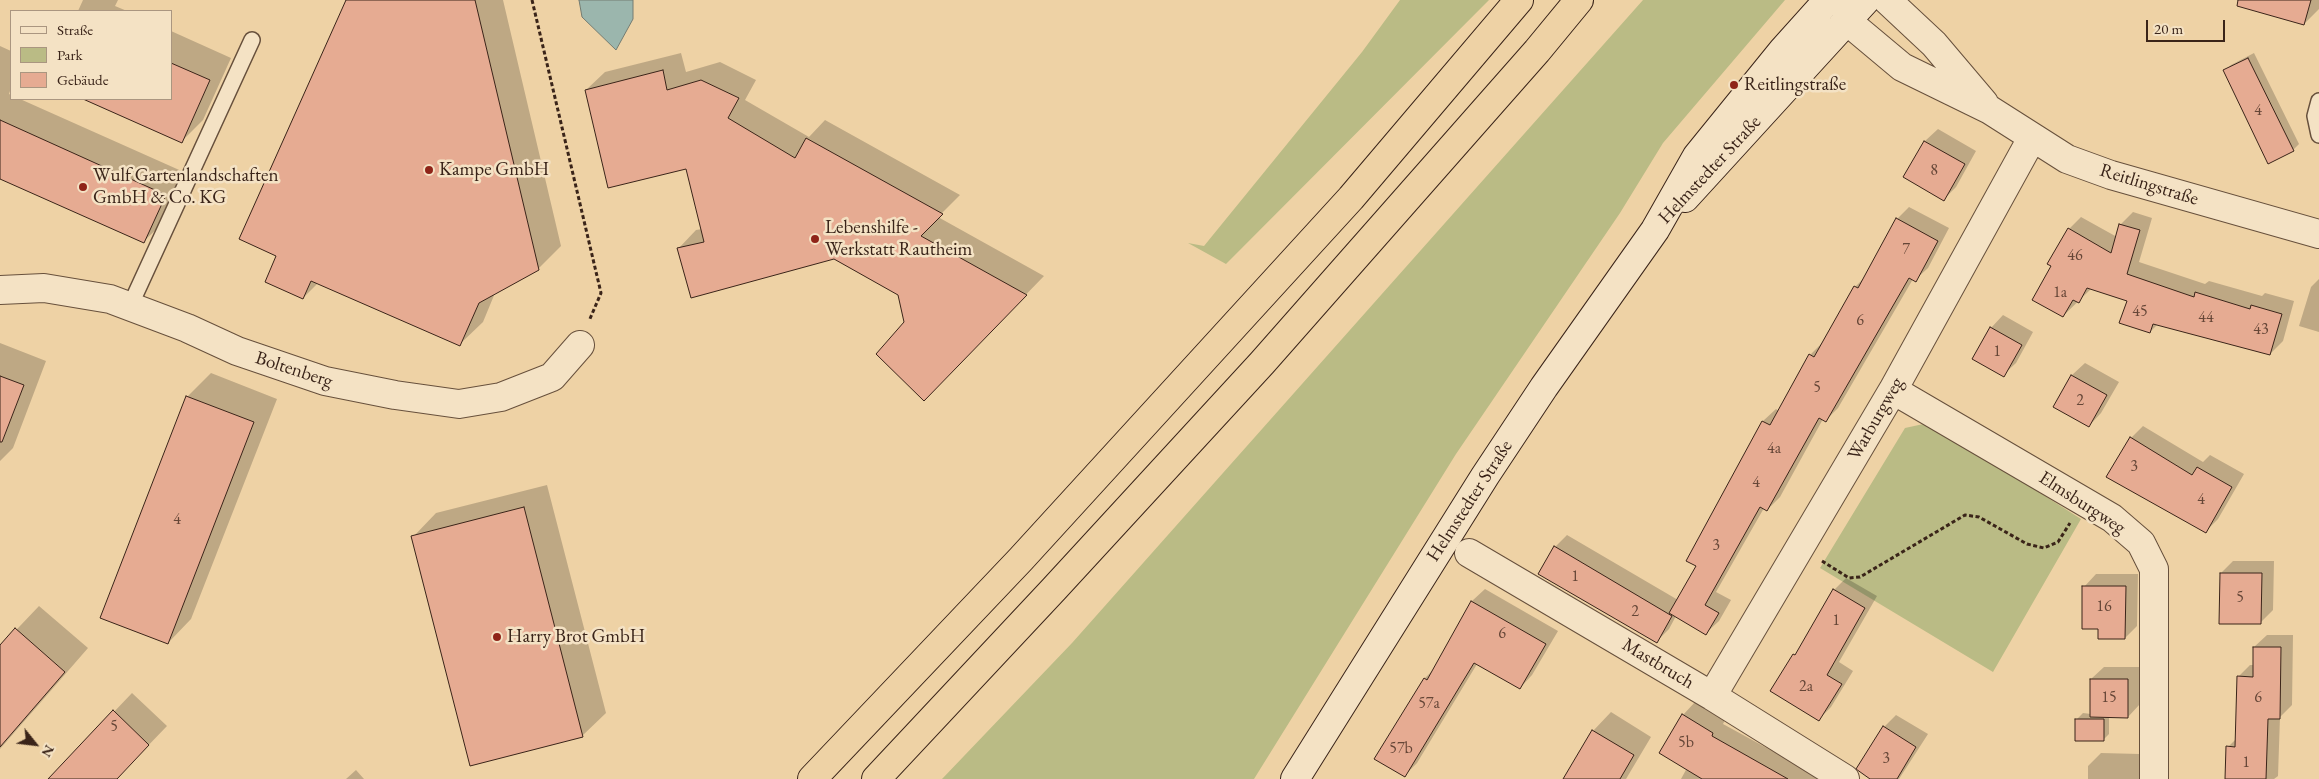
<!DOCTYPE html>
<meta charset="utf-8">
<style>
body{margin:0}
#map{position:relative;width:2319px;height:779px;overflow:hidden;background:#eed2a5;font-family:"EB Garamond",serif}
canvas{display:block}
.legend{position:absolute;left:10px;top:10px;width:162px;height:90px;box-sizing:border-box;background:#f4e2c4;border:1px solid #aa9680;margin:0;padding:6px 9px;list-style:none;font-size:15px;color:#3a2419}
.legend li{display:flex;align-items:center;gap:10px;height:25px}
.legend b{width:25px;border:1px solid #aa9680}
.north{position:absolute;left:10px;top:719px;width:50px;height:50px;-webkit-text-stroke:4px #f4e2c4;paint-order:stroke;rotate:119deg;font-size:14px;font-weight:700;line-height:20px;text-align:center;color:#3a2419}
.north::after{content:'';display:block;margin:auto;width:18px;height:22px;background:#3a2419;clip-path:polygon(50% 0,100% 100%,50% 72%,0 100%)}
.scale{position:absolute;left:2146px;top:20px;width:79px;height:22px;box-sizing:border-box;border:2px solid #3a2419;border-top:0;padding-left:6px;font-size:15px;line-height:18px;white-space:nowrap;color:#3a2419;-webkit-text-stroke:4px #f4e2c4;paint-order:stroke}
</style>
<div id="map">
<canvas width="2319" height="779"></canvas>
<ul class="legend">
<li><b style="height:6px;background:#f4e2c4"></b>Straße</li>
<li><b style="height:14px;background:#babb85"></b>Park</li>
<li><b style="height:14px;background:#e6ab92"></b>Gebäude</li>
</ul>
<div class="north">N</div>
<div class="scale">20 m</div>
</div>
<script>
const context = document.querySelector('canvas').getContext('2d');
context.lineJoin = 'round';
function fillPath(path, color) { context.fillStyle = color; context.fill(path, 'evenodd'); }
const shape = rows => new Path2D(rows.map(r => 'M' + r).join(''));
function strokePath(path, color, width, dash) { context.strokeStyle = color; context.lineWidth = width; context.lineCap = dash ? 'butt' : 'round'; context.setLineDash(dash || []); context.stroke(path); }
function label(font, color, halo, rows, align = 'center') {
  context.font = font + ' "EB Garamond",serif'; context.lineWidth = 5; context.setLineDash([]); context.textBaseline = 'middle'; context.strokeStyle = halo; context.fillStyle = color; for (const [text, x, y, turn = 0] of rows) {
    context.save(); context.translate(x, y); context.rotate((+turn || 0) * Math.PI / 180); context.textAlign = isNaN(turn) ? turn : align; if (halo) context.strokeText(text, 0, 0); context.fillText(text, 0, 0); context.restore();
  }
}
fillPath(shape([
 [1400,0,1489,0,1226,264,1188,243,1204,246,1362,52],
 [1643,0,1785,0,1663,143,1620,213,1456,454,1254,779,942,779,1072,643],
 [1928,423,1948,434,2081,519,1993,672,1820,568,1905,428]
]), '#babb85');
const water = shape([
 [579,0,633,0,633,19,616,50,582,17,579,0]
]);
fillPath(water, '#9bb6ad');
strokePath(water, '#747c72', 1);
fillPath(shape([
 [83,0,118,0,115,6,127,11,78,11],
 [348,0,503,0,561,246,538,269,495,293,483,322,460,344,318,283,303,298,277,255],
 [2264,0,2319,0,2319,9,2304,24],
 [171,31,231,58,203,120,182,141,86,99,171,99],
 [0,46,11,51,11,88,9,94,11,95,11,99,20,99,186,173,165,221,143,242,0,178],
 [681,53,686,72,720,62,756,80,745,100,809,137,825,120,960,195,938,217,1044,276,942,381,900,294,834,257,678,249,696,230,702,229,687,167,586,90,605,72],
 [2254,53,2299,144,2293,150,2225,71,2231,65],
 [1938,129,1976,151,1956,187,1944,199,1905,177,1925,141],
 [1909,207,1949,228,1928,268,1915,280,1913,279,1838,408,1826,420,1823,419,1780,497,1767,510,1764,508,1716,592,1731,600,1719,621,1706,633,1676,616,1669,629,1656,642,1555,547,1567,535,1678,600,1698,566,1688,560,1763,421,1776,409,1779,411,1810,355,1822,343,1855,287,1866,276,1897,219],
 [2133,212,2152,218,2139,262,2205,284,2209,281,2262,296,2265,293,2294,301,2283,341,2270,354,2158,324,2150,332,2128,301,2091,289,2063,316,2053,266,2069,229,2081,217,2117,237,2120,225],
 [2319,279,2319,332,2299,326,2311,287],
 [2003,315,2033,332,2016,363,2003,375,1991,328],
 [0,343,46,361,13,448,0,461],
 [2085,363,2119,382,2101,413,2089,426,2055,406,2072,375],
 [211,373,277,399,191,619,168,643,102,617,188,396],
 [2143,426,2203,462,2210,455,2244,474,2218,519,2206,531,2131,438],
 [547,485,606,713,582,736,413,537,436,513],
 [2233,561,2274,561,2273,610,2261,622,2221,573],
 [2096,574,2138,574,2137,626,2125,638,2100,628,2084,587],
 [1846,578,1877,596,1839,662,1853,671,1831,707,1819,719,1772,690,1800,648,1834,590],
 [1485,589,1558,631,1532,675,1520,688,1477,664,1417,763,1404,776,1376,759,1425,678,1435,668,1472,601],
 [39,606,88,648,0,749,0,647],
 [2267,635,2293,635,2292,705,2280,717,2278,776,2274,779,2226,779,2228,747,2237,738,2238,677,2250,665,2254,665,2254,647],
 [2104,667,2140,667,2140,704,2128,717,2109,716,2109,734,2103,740,2077,719,2083,713,2091,714,2091,679],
 [132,693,167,726,116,779,50,779],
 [1695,702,1725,720,1723,724,1818,776,1816,779,1681,779,1687,768,1683,715],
 [1611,712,1651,737,1626,779,1564,779,1593,731],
 [1896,715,1928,734,1899,779,1874,779,1884,727],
 [2101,753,2140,754,2139,779,2088,779,2088,766],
 [356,770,364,779,346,779]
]), '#0003');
const building = shape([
 [346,0,475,0,539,270,479,303,460,346,311,281,303,299,265,282,276,256,239,239,346,0],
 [2238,0,2311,0,2304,25,2237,6,2238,0],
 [2248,58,2294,151,2268,164,2223,70,2248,58],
 [171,63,210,80,182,143,83,99,171,99,171,63],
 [663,70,667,90,701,80,739,98,728,118,795,158,806,138,943,214,921,236,1027,295,924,401,876,354,904,322,898,295,834,259,691,298,677,248,704,242,686,169,608,188,585,90,663,70],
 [0,120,166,195,144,243,0,179,0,120],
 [1924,141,1965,164,1944,201,1903,177,1924,141],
 [1896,218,1938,241,1916,282,1909,278,1826,422,1819,418,1767,511,1760,507,1705,605,1719,613,1706,635,1669,613,1696,566,1686,561,1762,421,1770,425,1809,354,1814,357,1854,286,1858,288,1896,218],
 [2119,224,2140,230,2127,274,2194,297,2195,292,2250,309,2251,305,2282,314,2270,355,2153,324,2150,333,2119,323,2127,301,2087,288,2079,303,2073,300,2063,317,2032,300,2051,266,2047,264,2068,228,2111,253,2119,224],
 [1990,327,2022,345,2004,377,1972,359,1990,327],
 [2071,375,2107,395,2089,427,2053,407,2071,375],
 [0,376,24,385,2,442,0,442,0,376],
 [186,396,254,422,168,644,100,618,186,396],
 [2130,437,2192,475,2197,467,2232,487,2206,533,2106,477,2130,437],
 [524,507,583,737,470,766,411,536,524,507],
 [1554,546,1672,616,1657,643,1538,574,1554,546],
 [2220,573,2262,573,2261,624,2219,624,2220,573],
 [2082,586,2126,586,2125,639,2098,639,2098,629,2082,629,2082,586],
 [1833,589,1865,608,1827,675,1842,684,1819,721,1770,691,1793,654,1795,655,1833,589],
 [1471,601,1546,644,1520,689,1474,663,1405,777,1374,759,1424,678,1427,680,1471,601],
 [15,628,65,672,0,747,0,645,15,628],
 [2253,647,2281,647,2280,719,2268,719,2266,779,2225,779,2226,746,2235,747,2237,676,2253,677,2253,647],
 [2090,679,2128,679,2128,718,2090,717,2090,679],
 [113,710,149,745,117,779,48,779,113,710],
 [1682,714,1713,733,1712,736,1788,779,1702,779,1659,753,1682,714],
 [2075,719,2104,719,2104,741,2075,741,2075,719],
 [1883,726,1916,747,1897,779,1870,779,1856,769,1883,726],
 [1592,730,1634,755,1620,779,1563,779,1592,730]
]);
fillPath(building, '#e6ab92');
strokePath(building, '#3a2419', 1);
const lane = shape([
 [2319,101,2315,116,2319,135],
 [130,306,252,40]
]);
const street = shape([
 [1847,0,1847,21,1902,67,1990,110,2067,159,2111,175,2319,234],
 [1887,0,1934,44,1984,103],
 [0,290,44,288,110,299,187,328,237,351,325,381,395,395,459,404,501,397,552,377,580,345],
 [1893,390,2112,518,2141,543,2154,569,2154,779],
 [1469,553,1712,696,1845,779],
 [1712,696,1893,390,2032,138]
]);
const secondary = shape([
 [1685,198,1866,0],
 [1295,779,1485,476,1544,387,1655,230,1697,156,1783,50,1828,0]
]);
const highway = shape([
 [812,779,1021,559,1351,198,1519,0],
 [876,779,1054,589,1262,363,1537,51,1579,0]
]);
strokePath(lane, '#67503c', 18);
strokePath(street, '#67503c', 30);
strokePath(secondary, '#3a2419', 30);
strokePath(highway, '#3a2419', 30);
strokePath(shape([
 [532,0,601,293,589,321],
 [1822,561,1849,578,1860,577,1965,515,1979,517,2027,544,2044,548,2058,542,2070,523]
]), '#3a2419', 3, [4, 2.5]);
strokePath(lane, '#f4e2c4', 15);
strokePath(street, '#f4e2c4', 28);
strokePath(secondary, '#f4e2c4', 28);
strokePath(highway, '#eed2a5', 28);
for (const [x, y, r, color] of [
 [1734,85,5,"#8f2418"],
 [429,170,5,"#8f2418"],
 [83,187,5,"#8f2418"],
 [815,239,5,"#8f2418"],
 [497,637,5,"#8f2418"]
]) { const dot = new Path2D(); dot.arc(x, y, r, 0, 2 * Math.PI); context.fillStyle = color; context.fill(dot); strokePath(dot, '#f4e2c4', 2); }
label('16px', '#654637', null, [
 ["4",2258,111],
 ["8",1934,171],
 ["7",1906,250],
 ["46",2075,256],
 ["1a",2060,293],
 ["45",2140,312],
 ["44",2206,318],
 ["6",1860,321],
 ["43",2261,330],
 ["1",1997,352],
 ["5",1817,388],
 ["2",2080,401],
 ["4a",1774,449],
 ["3",2134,467],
 ["4",1756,483],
 ["4",2201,500],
 ["4",177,520],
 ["3",1716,546],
 ["1",1575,577],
 ["5",2240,598],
 ["16",2104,607],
 ["2",1635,612],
 ["1",1836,621],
 ["6",1502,634],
 ["2a",1806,687],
 ["15",2109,698],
 ["6",2258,698],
 ["57a",1429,704],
 ["5",114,727],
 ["5b",1686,743],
 ["57b",1401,749],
 ["3",1886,759],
 ["1",2246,763]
]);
label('19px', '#3a2419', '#f4e2c4', [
 ["Reitlingstraße",1744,85],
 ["Kampe GmbH",439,170],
 ["Wulf Gartenlandschaften",93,176],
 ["GmbH & Co. KG",93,198],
 ["Lebenshilfe -",825,228],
 ["Werkstatt Rautheim",825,250],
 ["Harry Brot GmbH",507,637]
], 'left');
label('19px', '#3a2419', '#f4e2c4', [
 ["Helmstedter Straße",1710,170,-47],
 ["Reitlingstraße",2149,185,17],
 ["Boltenberg",294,370,18],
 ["Warburgweg",1876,419,-60],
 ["Helmstedter Straße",1470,501,-57],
 ["Elmsburgweg",2082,503,33],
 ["Mastbruch",1658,664,31]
]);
</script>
